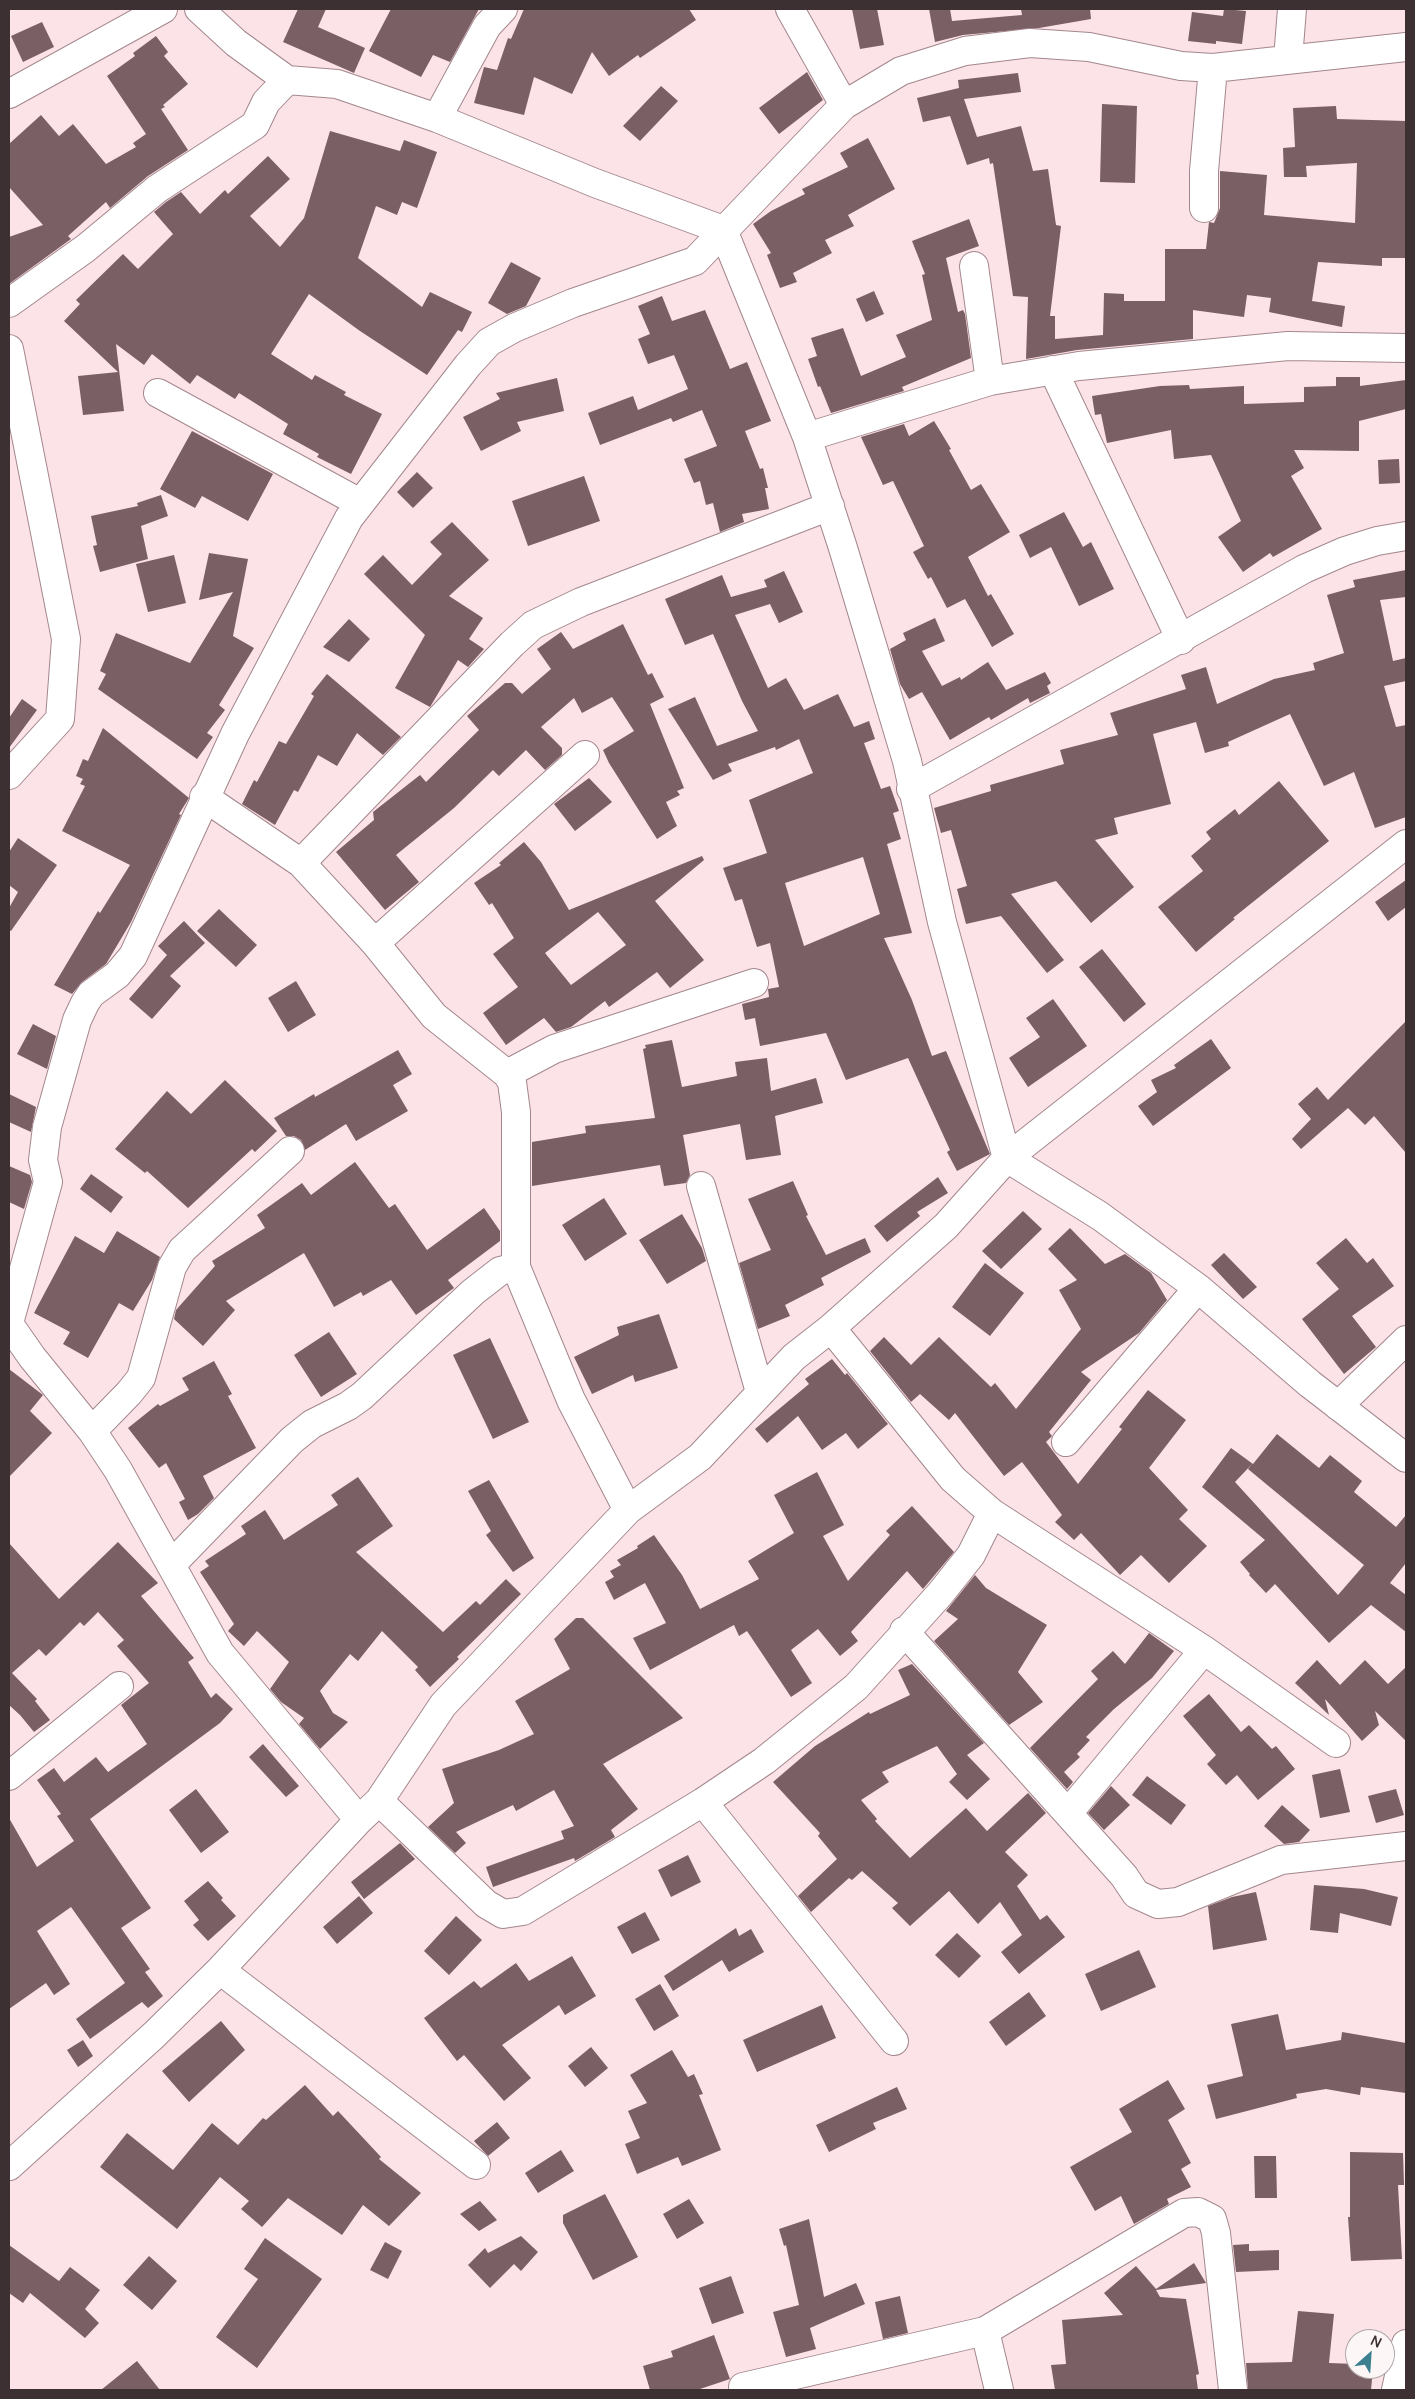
<!DOCTYPE html>
<style>
body{margin:0}
#map{position:relative;width:1415px;height:2399px;overflow:hidden;background:#fce3e8;font-family:Manrope,sans-serif}
canvas{display:block}
.frame{position:absolute;inset:0;border:10px solid #3c3032;pointer-events:none}
.north{position:absolute;left:1345px;top:2329px;width:50px;height:50px;box-sizing:border-box;background:#fcf6f7;border:1px solid #afa7a8;border-radius:50%;rotate:26deg;font-size:14px;font-weight:700;line-height:20px;text-align:center;color:#3c3032}
.north::after{content:'';display:block;margin:auto;width:18px;height:22px;background:#3c808f;clip-path:polygon(50% 0,100% 100%,50% 72%,0 100%)}
</style>
<div id="map">
<canvas width="1415" height="2399"></canvas>
<div class="frame"></div>
<div class="north">N</div>
</div>
<script>
const context = document.querySelector('canvas').getContext('2d');
context.lineJoin = 'round';
function fillPath(path, color) { context.fillStyle = color; context.fill(path, 'evenodd'); }
const shape = rows => new Path2D(rows.map(r => 'M' + r).join(''));
function strokePath(path, color, width, dash) { context.strokeStyle = color; context.lineWidth = width; context.lineCap = dash ? 'butt' : 'round'; context.setLineDash(dash || []); context.stroke(path); }
fillPath(shape([
 [298,9,326,9,318,27,365,48,354,73,283,42],
 [391,9,479,9,450,62,433,55,421,77,369,51],
 [524,9,689,9,696,20,640,58,638,55,609,76,592,52,572,94,534,77,524,115,474,103,484,67,497,70,508,38,511,39],
 [852,9,877,9,884,45,860,49],
 [929,9,950,9,952,21,1022,15,1021,9,1090,9,1091,19,1039,28,963,35,935,42],
 [1224,9,1246,11,1242,44,1216,41,1216,44,1188,41,1192,12,1223,16],
 [42,22,54,47,23,62,11,36],
 [156,36,168,52,164,56,188,84,163,105,165,107,161,109,188,150,148,176,110,208,106,202,68,236,71,239,9,284,9,237,43,225,9,187,9,144,41,115,59,136,73,124,106,164,136,147,133,143,146,134,107,76,135,56,133,53],
 [807,72,823,100,779,134,759,108],
 [1018,73,1021,92,964,99,977,137,1021,126,1033,171,1048,169,1056,225,1061,226,1050,316,1055,316,1055,339,1103,335,1104,293,1124,294,1124,301,1165,301,1165,249,1206,249,1209,222,1214,223,1220,208,1220,171,1267,175,1264,215,1355,223,1357,163,1306,166,1307,177,1284,177,1283,148,1295,147,1293,108,1336,106,1337,119,1406,121,1406,258,1382,258,1382,266,1318,262,1312,301,1345,306,1342,327,1269,312,1271,298,1247,295,1244,317,1193,310,1193,339,1077,350,1026,359,1028,297,1013,296,993,163,990,164,989,158,967,165,950,116,923,122,917,98,959,88,958,80],
 [661,86,678,101,640,141,623,126],
 [1102,104,1137,106,1135,183,1100,182],
 [330,131,400,151,404,140,437,152,417,208,402,202,397,215,376,206,358,258,422,307,430,292,472,312,462,332,458,330,427,375,360,331,309,294,271,354,312,380,315,375,346,392,344,395,382,414,351,474,317,457,319,454,283,434,288,424,239,393,235,399,197,375,190,384,152,354,144,365,116,344,124,411,83,415,78,376,118,372,64,321,80,304,76,300,123,254,138,269,173,234,154,212,166,202,181,192,200,214,225,190,228,194,268,156,290,179,250,216,280,247,304,218],
 [868,138,895,189,848,215,854,226,825,240,832,253,793,273,797,282,780,288,767,255,771,253,753,224,771,211,805,194,802,189,848,167,840,153],
 [969,219,979,246,946,258,958,312,963,310,965,314,971,358,902,387,904,391,831,413,820,386,818,387,808,359,817,356,811,338,843,328,861,376,906,357,896,335,932,320,922,275,925,274,912,241],
 [511,262,541,278,526,306,507,314,488,303],
 [874,291,884,314,866,322,856,299],
 [662,296,672,321,705,310,730,369,747,362,771,421,745,431,760,469,763,468,768,488,765,488,769,509,742,514,744,522,720,532,713,503,706,505,700,481,694,483,684,459,717,446,702,410,673,422,671,418,600,445,588,413,633,396,638,410,688,389,674,355,648,364,638,339,650,334,638,306],
 [1336,377,1360,377,1360,386,1406,380,1406,409,1359,421,1359,451,1294,450,1304,468,1291,476,1322,529,1273,557,1270,553,1243,572,1218,537,1241,521,1211,455,1174,459,1171,430,1107,443,1101,414,1095,415,1092,396,1160,386,1189,385,1190,389,1244,386,1244,404,1304,402,1304,387,1336,386],
 [557,378,564,411,517,422,521,431,481,451,463,417,500,399,496,393],
 [934,421,951,449,949,450,971,490,981,484,1010,532,968,557,988,596,991,594,1014,634,992,647,965,599,947,608,931,577,928,579,913,552,924,546,893,481,883,485,861,437,904,424,909,436],
 [192,431,273,474,248,521,202,496,195,508,160,489],
 [1399,459,1400,483,1379,484,1378,460],
 [417,472,433,488,413,508,397,492],
 [584,476,600,521,528,546,512,501],
 [161,495,168,516,141,526,148,559,100,572,93,546,97,545,91,516,138,506,137,503],
 [1064,512,1083,547,1091,542,1114,589,1079,606,1051,547,1030,558,1019,535],
 [452,522,489,560,449,596,483,618,469,639,484,649,468,667,458,660,430,707,395,688,425,635,364,574,383,555,412,585,442,554,430,542],
 [209,553,248,559,233,636,254,648,219,705,225,710,207,733,213,737,197,759,98,689,106,674,100,671,116,633,190,663,233,592,199,600],
 [174,555,186,603,148,612,136,564],
 [1406,570,1406,597,1380,600,1393,661,1406,658,1406,681,1384,686,1396,727,1406,725,1406,817,1375,828,1354,772,1324,786,1290,714,1228,742,1229,746,1205,753,1196,722,1153,734,1171,804,1114,818,1118,834,1095,840,1134,887,1091,923,1056,881,1011,894,1064,960,1047,973,1001,916,966,924,957,889,967,886,951,830,941,833,934,808,991,791,990,785,1064,764,1060,750,1118,735,1110,713,1186,689,1181,675,1206,667,1217,704,1274,679,1315,670,1313,663,1344,653,1327,595,1355,587,1353,580],
 [784,571,803,612,779,623,770,604,735,615,768,688,786,678,804,710,838,694,854,727,869,721,875,739,864,743,881,789,890,786,899,811,893,813,901,839,887,844,912,933,884,938,912,1000,932,1056,946,1051,990,1154,957,1171,947,1152,950,1150,908,1058,846,1080,826,1033,760,1046,755,1018,745,1020,742,1004,769,997,768,989,779,987,770,943,757,947,742,899,735,901,723,868,767,853,749,800,813,773,799,739,776,750,775,747,728,764,732,771,713,780,668,709,695,697,717,746,758,731,742,701,713,634,685,645,665,599,722,575,731,597,767,587,764,580],
 [863,857,880,914,804,946,785,883],
 [935,618,945,641,922,651,942,686,960,677,961,680,988,662,1006,690,1045,672,1051,683,1047,686,1050,693,1030,703,1028,698,991,720,989,717,950,740,922,692,909,699,900,684,890,649,906,640,903,633],
 [349,619,370,639,349,662,323,647],
 [623,624,648,675,652,673,664,697,650,704,684,788,677,791,680,795,666,802,677,826,657,839,609,763,603,750,634,731,612,697,582,713,574,698,541,727,562,748,562,755,545,770,526,750,499,776,493,770,454,808,396,855,419,882,385,910,336,852,374,820,373,812,420,775,426,782,479,730,467,716,505,683,512,683,522,694,551,669,537,649,561,632,573,649],
 [327,674,401,737,383,755,357,733,337,766,318,755,298,792,294,790,275,825,242,804,254,780,257,782,279,741,286,744,314,696,311,694],
 [22,699,37,710,9,748,9,718],
 [103,728,189,798,179,814,181,815,131,922,106,964,82,982,72,994,54,985,98,911,100,913,130,865,62,831,85,786,80,784,83,779,76,776,83,759,88,761],
 [589,778,612,802,575,831,554,804],
 [1279,781,1329,841,1233,918,1235,919,1196,952,1158,907,1203,871,1191,856,1211,839,1206,832,1235,809,1239,815],
 [18,838,57,865,11,931,9,930,9,908,18,892,9,885,9,852],
 [524,842,541,862,569,910,702,856,704,860,655,901,704,960,670,988,657,972,609,1007,605,1001,571,1027,556,1032,544,1018,506,1045,483,1013,518,987,493,954,514,938,492,903,489,905,474,883,501,865,499,863],
 [598,912,626,945,571,985,545,953],
 [1406,880,1406,907,1388,921,1375,902],
 [219,909,257,945,236,967,197,931],
 [184,921,205,943,170,976,181,986,152,1019,129,999,167,955,158,946],
 [1102,949,1146,1004,1124,1022,1079,967],
 [296,981,316,1015,288,1032,268,998],
 [1053,999,1087,1046,1028,1087,1009,1058,1040,1037,1026,1018],
 [1406,1021,1406,1153,1374,1116,1365,1125,1348,1108,1301,1149,1292,1139,1311,1119,1298,1104,1317,1087,1328,1100],
 [33,1024,56,1036,47,1069,17,1054],
 [1211,1039,1231,1068,1153,1126,1138,1106,1157,1092,1151,1080,1176,1068,1174,1065],
 [672,1040,682,1087,737,1076,735,1062,767,1058,771,1091,816,1078,823,1103,775,1116,781,1155,746,1160,740,1124,683,1135,690,1175,686,1183,664,1186,660,1165,532,1186,532,1142,586,1133,585,1126,655,1118,643,1049,646,1048,645,1045],
 [398,1050,412,1074,393,1085,408,1111,356,1141,346,1124,305,1150,301,1140,294,1136,286,1136,274,1118,314,1094,315,1097],
 [225,1080,277,1131,255,1152,252,1149,188,1208,147,1171,145,1173,115,1149,167,1091,191,1114],
 [9,1094,36,1107,31,1132,9,1122],
 [355,1162,389,1208,395,1204,427,1250,484,1208,500,1231,500,1241,448,1280,454,1288,416,1315,391,1280,363,1296,361,1292,334,1307,304,1253,226,1301,235,1310,203,1346,174,1319,176,1310,215,1266,212,1261,265,1228,257,1215,302,1183,311,1195],
 [9,1166,30,1175,32,1182,24,1209,9,1202],
 [91,1174,123,1197,111,1213,80,1189],
 [938,1177,948,1193,917,1212,920,1216,887,1242,874,1226],
 [793,1181,808,1215,806,1216,826,1255,865,1238,871,1252,821,1278,824,1285,785,1305,790,1316,758,1329,739,1263,771,1250,748,1199],
 [604,1198,627,1234,585,1261,562,1225],
 [1023,1211,1042,1229,1001,1269,982,1251],
 [682,1214,702,1248,706,1261,667,1284,639,1240],
 [1070,1228,1105,1264,1125,1254,1151,1273,1167,1300,1139,1333,1081,1372,1091,1380,1049,1432,1052,1436,1046,1442,1078,1484,1122,1429,1119,1427,1148,1390,1186,1420,1149,1468,1188,1510,1179,1519,1207,1546,1169,1583,1141,1555,1120,1575,1081,1533,1074,1540,1055,1522,1062,1515,1022,1462,1004,1476,955,1413,949,1420,920,1394,911,1402,870,1351,884,1337,911,1365,939,1337,991,1387,995,1383,1016,1409,1081,1329,1059,1290,1077,1280,1048,1249],
 [117,1231,160,1257,152,1280,133,1311,119,1303,88,1358,63,1344,70,1332,34,1313,75,1236,104,1253],
 [1346,1238,1367,1263,1373,1258,1394,1286,1352,1316,1376,1347,1344,1374,1302,1319,1339,1289,1316,1263],
 [1224,1253,1257,1287,1243,1299,1211,1265],
 [985,1263,1024,1293,990,1336,952,1307],
 [659,1314,678,1368,635,1382,633,1375,592,1394,574,1357,619,1335,617,1327],
 [329,1332,357,1374,321,1397,294,1355],
 [490,1338,529,1422,493,1439,453,1355],
 [832,1359,845,1375,847,1373,888,1424,858,1449,846,1433,822,1450,798,1416,767,1443,755,1429,809,1384,805,1379],
 [214,1361,232,1394,228,1396,256,1448,203,1476,214,1498,198,1514,188,1520,179,1502,185,1499,166,1463,159,1468,128,1428,158,1404,160,1406,189,1390,182,1378],
 [9,1369,43,1395,30,1411,52,1433,9,1477],
 [1277,1434,1319,1468,1330,1455,1362,1481,1354,1492,1396,1527,1406,1515,1406,1563,1390,1583,1406,1595,1406,1632,1371,1605,1329,1643,1275,1584,1266,1593,1249,1575,1250,1574,1240,1562,1265,1540,1202,1487,1231,1448,1253,1464],
 [1252,1464,1248,1469,1364,1565,1338,1595,1235,1482],
 [817,1472,844,1525,823,1536,848,1581,890,1535,886,1531,912,1506,954,1552,923,1589,907,1571,851,1632,858,1641,840,1656,818,1629,791,1650,812,1683,791,1697,747,1631,739,1636,734,1625,650,1670,633,1638,666,1623,645,1583,614,1600,605,1582,614,1577,610,1571,621,1565,617,1560,638,1548,637,1546,654,1535,682,1575,700,1609,759,1579,748,1561,794,1533,774,1495],
 [358,1477,393,1526,356,1552,443,1632,476,1601,480,1605,506,1579,521,1594,457,1657,459,1659,430,1687,415,1670,418,1667,382,1631,358,1661,350,1654,320,1691,333,1713,348,1722,320,1749,299,1724,304,1718,281,1702,270,1689,289,1662,257,1631,244,1646,228,1631,234,1624,200,1572,209,1566,205,1561,246,1534,241,1526,265,1510,284,1540,338,1505,331,1495],
 [489,1480,534,1558,513,1572,486,1535,491,1531,468,1491],
 [118,1542,158,1583,141,1596,194,1658,188,1662,211,1698,216,1693,233,1709,220,1723,90,1819,151,1908,121,1928,150,1969,145,1972,163,1996,148,2008,142,2002,90,2039,76,2019,125,1983,71,1907,37,1931,70,1984,54,1995,46,1983,9,2009,9,1818,37,1867,74,1841,57,1816,61,1814,37,1780,54,1768,64,1782,96,1757,108,1772,147,1744,121,1705,149,1683,117,1646,124,1640,98,1612,84,1626,80,1622,46,1656,39,1649,12,1673,37,1699,35,1701,50,1720,34,1732,20,1715,9,1705,9,1543,59,1599],
 [975,1575,986,1588,1047,1625,1018,1672,1043,1702,1009,1725,934,1641,958,1619,946,1611],
 [576,1618,583,1618,683,1718,603,1764,638,1809,611,1830,615,1837,575,1861,574,1858,493,1887,486,1867,564,1839,561,1831,574,1826,554,1790,516,1811,513,1805,456,1832,466,1843,455,1853,428,1827,454,1803,442,1769,499,1750,534,1734,515,1701,570,1669,554,1639],
 [1149,1633,1174,1651,1152,1678,1114,1709,1086,1737,1090,1740,1077,1754,1080,1757,1064,1772,1073,1782,1067,1789,1030,1748,1098,1679,1091,1671,1113,1651,1125,1664],
 [1317,1660,1340,1685,1365,1660,1388,1684,1406,1667,1406,1741,1375,1711,1379,1725,1362,1741,1325,1699,1329,1715,1295,1683],
 [912,1664,984,1743,967,1755,990,1779,967,1800,949,1782,957,1774,937,1746,882,1772,889,1782,861,1800,877,1819,875,1821,910,1858,966,1808,987,1831,1028,1793,1046,1813,1005,1852,1028,1875,1017,1886,1040,1920,1047,1915,1065,1937,1019,1974,1001,1952,1022,1935,1000,1902,978,1924,949,1891,910,1926,892,1908,898,1903,862,1871,852,1880,849,1878,811,1912,798,1896,837,1859,818,1836,820,1833,773,1782,815,1746,869,1712,870,1714,910,1695,898,1670],
 [1209,1694,1241,1732,1249,1725,1272,1749,1276,1746,1295,1769,1258,1800,1237,1775,1226,1785,1207,1764,1216,1755,1183,1716],
 [263,1744,299,1786,286,1797,249,1757],
 [1340,1769,1350,1812,1320,1818,1312,1775],
 [1147,1776,1186,1805,1171,1825,1132,1795],
 [1111,1786,1130,1805,1104,1830,1088,1813],
 [196,1789,229,1832,201,1853,169,1810],
 [1396,1789,1404,1815,1376,1823,1368,1796],
 [1282,1805,1310,1830,1299,1842,1284,1844,1264,1826],
 [400,1843,415,1859,364,1899,351,1882],
 [688,1855,701,1882,671,1897,658,1870],
 [208,1881,223,1898,221,1900,236,1916,208,1941,193,1925,199,1920,184,1901],
 [1314,1885,1364,1889,1398,1897,1391,1926,1340,1913,1338,1933,1310,1930],
 [1256,1892,1267,1940,1213,1950,1208,1906,1232,1897],
 [359,1896,373,1913,337,1944,323,1927],
 [645,1912,660,1940,632,1954,617,1927],
 [456,1916,482,1940,449,1975,424,1951],
 [736,1928,739,1936,751,1929,764,1952,729,1972,722,1960,673,1991,664,1976],
 [957,1933,981,1956,959,1978,935,1955],
 [1139,1950,1156,1987,1101,2011,1085,1974],
 [572,1956,596,1996,565,2015,559,2005,502,2045,531,2078,504,2101,464,2055,457,2061,424,2018,474,1981,481,1988,516,1963,529,1981],
 [660,1984,679,2016,654,2031,635,1999],
 [1029,1992,1046,2016,1006,2046,989,2022],
 [822,2005,836,2038,757,2072,743,2040],
 [1278,2014,1286,2050,1341,2040,1342,2032,1406,2043,1406,2093,1361,2087,1360,2095,1326,2089,1296,2094,1297,2098,1216,2119,1207,2085,1243,2076,1231,2024],
 [221,2021,245,2050,189,2102,162,2071],
 [83,2040,93,2056,78,2067,67,2050],
 [591,2047,608,2068,585,2087,568,2066],
 [672,2050,688,2077,694,2074,703,2094,699,2095,721,2150,682,2166,678,2157,637,2174,625,2144,640,2138,628,2111,647,2103,630,2075],
 [1168,2080,1185,2109,1168,2120,1191,2163,1181,2169,1191,2187,1167,2199,1169,2204,1134,2224,1121,2196,1095,2211,1070,2167,1132,2132,1119,2109],
 [305,2085,333,2116,338,2111,381,2157,379,2159,421,2193,389,2226,363,2205,342,2235,288,2198,262,2227,241,2209,249,2201,220,2177,177,2229,100,2167,127,2133,173,2170,212,2123,238,2145,263,2118,266,2120],
 [897,2087,907,2109,873,2123,876,2129,829,2152,816,2125],
 [497,2122,510,2138,488,2156,474,2141],
 [561,2150,574,2171,538,2193,525,2173],
 [1350,2152,1403,2153,1404,2185,1398,2185,1402,2259,1351,2261,1348,2217,1350,2217],
 [1254,2156,1276,2156,1277,2198,1255,2198],
 [605,2194,638,2257,593,2280,563,2223,563,2215],
 [689,2199,704,2223,677,2239,663,2214],
 [480,2201,497,2220,479,2231,460,2214],
 [809,2219,824,2297,856,2283,865,2304,810,2328,816,2349,786,2357,773,2312,799,2305,786,2245,784,2246,779,2229],
 [521,2236,538,2252,521,2271,514,2264,490,2288,468,2265,485,2248,488,2253],
 [265,2238,322,2279,257,2368,216,2337,258,2279,244,2269],
 [385,2242,402,2251,388,2279,370,2270],
 [1249,2244,1249,2251,1279,2250,1279,2270,1236,2272,1233,2245],
 [9,2245,59,2281,70,2267,100,2290,85,2309,99,2323,85,2338,30,2293,23,2303,9,2293],
 [149,2256,177,2281,152,2310,123,2285],
 [1194,2263,1206,2283,1156,2290,1160,2297,1186,2299,1199,2374,1196,2375,1198,2390,1055,2390,1051,2365,1066,2364,1062,2320,1123,2315,1104,2293,1136,2266,1156,2289],
 [731,2276,744,2313,712,2324,699,2288],
 [900,2296,908,2333,883,2339,875,2302],
 [1298,2311,1334,2314,1329,2363,1355,2364,1355,2369,1373,2369,1371,2390,1248,2390,1246,2363,1292,2362],
 [714,2335,730,2379,697,2390,650,2390,643,2366,673,2357,671,2351],
 [137,2361,160,2390,101,2390]
]), '#7a5f65');
const street = shape([
 [199,9,236,43,287,80,337,84,437,118,595,183,723,230,807,437,843,548,907,761,942,922,1007,1158,1100,1216,1198,1288,1310,1384,1406,1458],
 [790,9,844,105],
 [1288,59,1292,9],
 [9,94,163,9],
 [437,118,487,26,503,9],
 [1204,208,1204,171,1213,68],
 [974,266,990,381],
 [9,303,86,248,157,189,255,125,266,102,287,80],
 [9,349,66,639,60,719,9,775],
 [1053,370,1181,640],
 [158,393,360,503],
 [807,437,990,381,1079,366,1288,346,1406,348],
 [911,789,1304,569,1345,551,1377,541,1406,536],
 [204,797,301,863,375,943,434,1016,507,1074,512,1082,516,1112,516,1267,571,1400,628,1510],
 [301,863,512,644,533,625,581,602,830,506],
 [375,943,585,755],
 [507,1074,554,1049,754,983],
 [701,1186,760,1392],
 [9,1323,48,1182,43,1160,47,1127,77,1020,85,1003,91,994,117,975,133,956,235,734,349,518,468,365,489,342,514,328,573,303,695,261,844,105,901,71,965,51,1030,43,1089,47,1181,66,1213,68,1406,47],
 [9,1324,32,1357,92,1431,118,1470,220,1653,359,1820],
 [831,1328,953,1479,992,1513,1204,1650,1336,1743],
 [1338,1406,1406,1340],
 [92,1431,129,1393,141,1378,172,1267,182,1250,290,1151],
 [1066,1442,1198,1288],
 [171,1565,292,1440,312,1424,348,1406,362,1396,473,1292,500,1271,516,1267],
 [904,1631,1124,1876,1136,1894,1158,1904,1178,1902,1281,1860,1406,1846],
 [9,1776,119,1686],
 [379,1801,486,1904,503,1914,523,1911,703,1802,764,1761,856,1687,940,1594,971,1555,992,1513],
 [703,1802,894,2041],
 [1068,1813,1204,1650],
 [220,1970,476,2165],
 [9,2166,154,2035,220,1970,359,1820,379,1801,443,1705,628,1510,700,1457,794,1357,831,1328,946,1226,1007,1158,1406,844],
 [985,2331,999,2390],
 [743,2387,985,2331,1184,2213,1198,2212,1212,2219,1216,2233,1233,2390],
 [1396,2390,1406,2344]
]);
strokePath(street, '#a3878d', 30);
strokePath(street, '#fff', 28);
</script>
